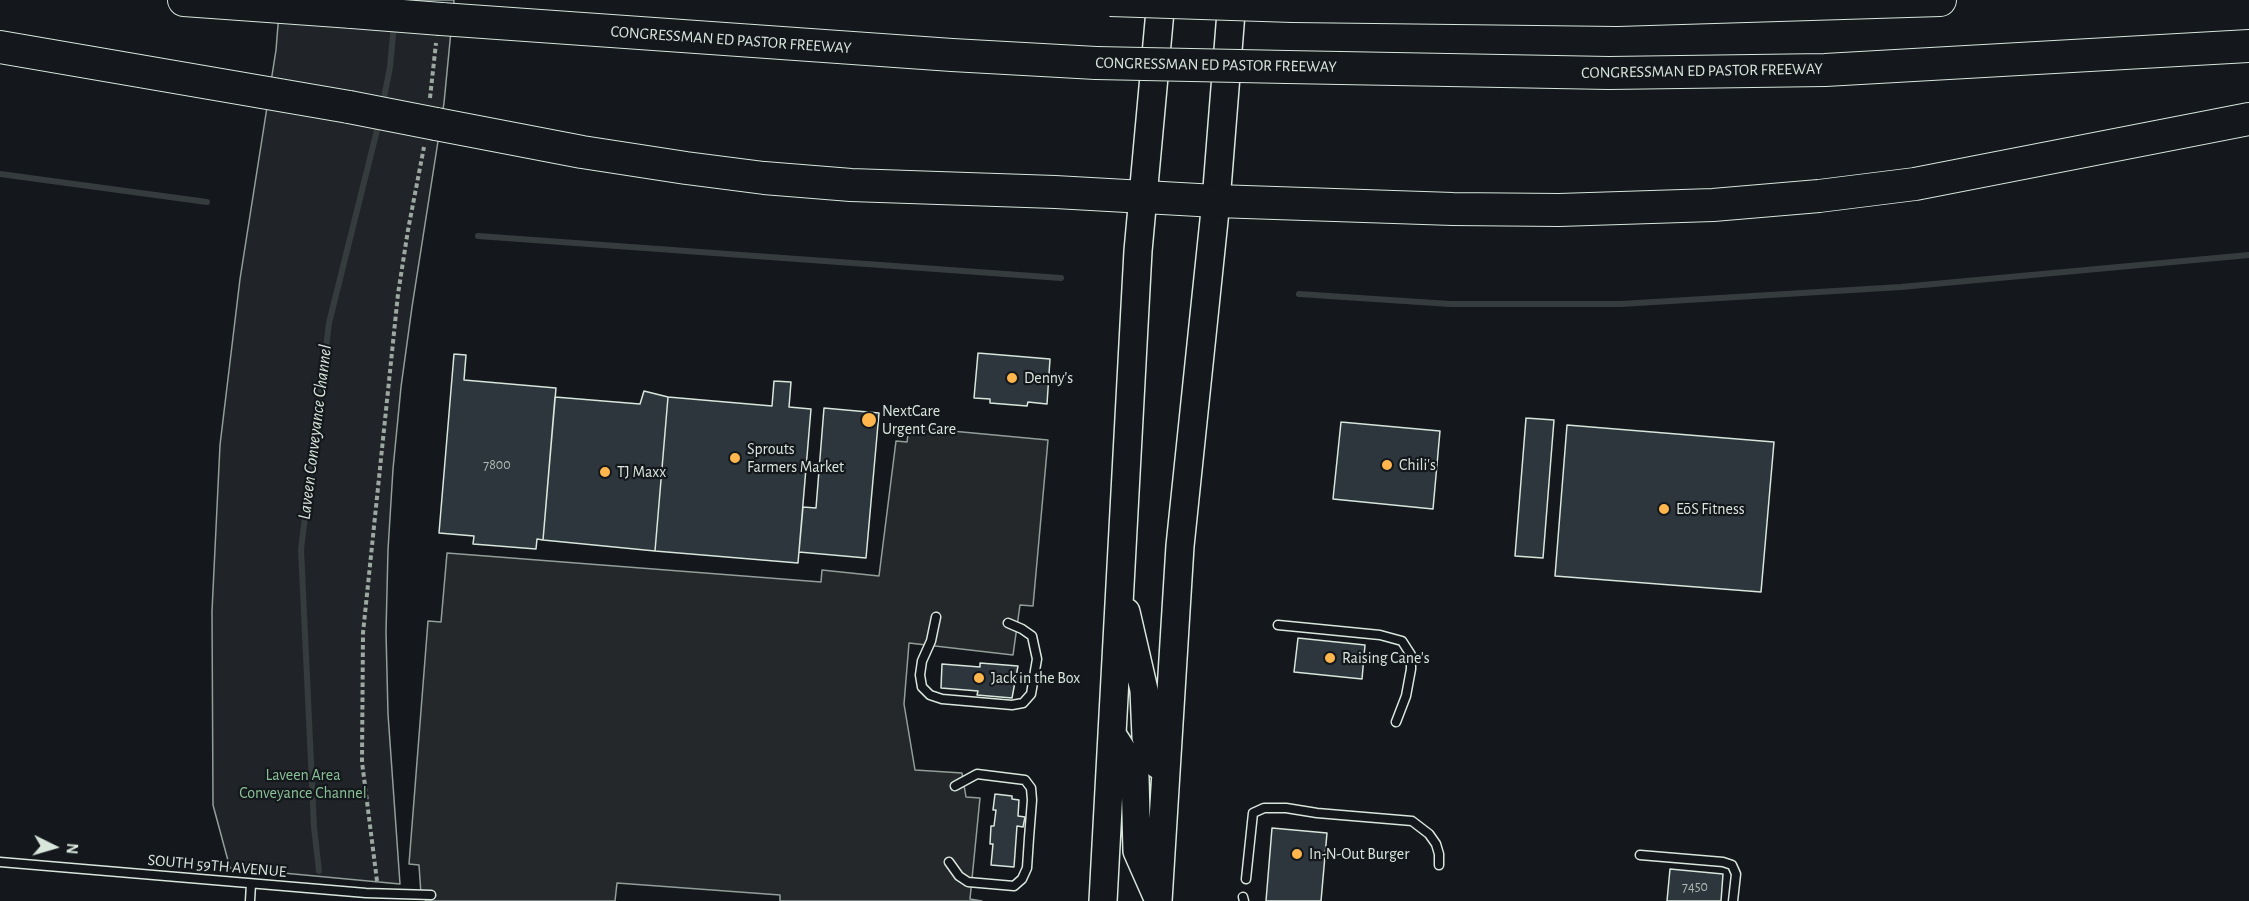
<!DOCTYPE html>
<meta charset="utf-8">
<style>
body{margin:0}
#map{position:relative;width:2249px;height:901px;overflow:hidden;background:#14181c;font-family:"Alegreya Sans",sans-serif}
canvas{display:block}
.north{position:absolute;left:24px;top:817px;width:60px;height:60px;-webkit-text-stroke:4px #14181c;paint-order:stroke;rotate:95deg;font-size:16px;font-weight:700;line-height:24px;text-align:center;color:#d8e6dc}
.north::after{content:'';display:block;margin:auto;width:21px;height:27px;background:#d8e6dc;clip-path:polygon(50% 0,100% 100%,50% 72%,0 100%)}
</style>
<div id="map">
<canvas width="2249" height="901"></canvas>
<div class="north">N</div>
</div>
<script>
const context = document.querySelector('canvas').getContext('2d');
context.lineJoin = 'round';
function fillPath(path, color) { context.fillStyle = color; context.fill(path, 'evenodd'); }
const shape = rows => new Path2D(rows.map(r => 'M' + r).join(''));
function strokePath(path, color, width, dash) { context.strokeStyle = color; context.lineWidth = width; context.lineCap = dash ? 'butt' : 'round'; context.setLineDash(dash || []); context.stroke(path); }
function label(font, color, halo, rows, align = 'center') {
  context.font = font + ' "Alegreya Sans",sans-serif'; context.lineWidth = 4.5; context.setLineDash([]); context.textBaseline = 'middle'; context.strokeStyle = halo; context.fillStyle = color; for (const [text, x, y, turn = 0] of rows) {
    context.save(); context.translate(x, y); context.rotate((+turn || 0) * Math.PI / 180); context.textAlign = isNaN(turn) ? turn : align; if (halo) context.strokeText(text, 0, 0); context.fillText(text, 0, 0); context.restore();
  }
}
const green = shape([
 [280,0,454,0,444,103,412,307,401,387,393,469,388,550,386,632,388,714,400,884,230,868,213,805,212,611,220,445,240,279,276,50,280,0]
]);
fillPath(green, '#202428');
strokePath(green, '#939e99', 1.5);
const parking = shape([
 [909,427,1048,440,1033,606,1020,605,1013,655,909,643,904,704,915,770,962,773,966,797,980,798,970,899,982,901,780,901,780,895,617,883,615,901,426,901,421,894,419,865,409,864,428,621,441,622,447,553,821,582,822,570,879,576,896,441,907,442,909,427]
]);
fillPath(parking, '#24282b');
strokePath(parking, '#939e99', 1.5);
strokePath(shape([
 [383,103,390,67,394,24],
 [0,174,207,202],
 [478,236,1061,278],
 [1299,294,1450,304,1621,304,1901,287,2249,255],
 [319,871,314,827,301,549,329,323,379,122]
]), '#363b3e', 6);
const building = shape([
 [978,353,1050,359,1047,404,1028,402,1027,406,990,403,990,399,974,398,978,353],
 [454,354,466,355,464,380,556,388,543,540,537,539,536,549,473,544,474,536,439,533,454,354],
 [774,381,791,382,789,407,811,409,798,563,655,551,668,397,772,406,774,381],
 [644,391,668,397,655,551,543,540,555,397,640,404,644,391],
 [824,408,879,413,866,558,799,552,803,507,816,508,824,408],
 [1526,418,1554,420,1543,558,1515,556,1526,418],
 [1341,422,1440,431,1433,509,1333,499,1341,422],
 [1567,425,1774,442,1761,592,1555,576,1567,425],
 [1298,638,1365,645,1362,679,1294,672,1298,638],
 [980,663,1018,666,1012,698,977,695,978,691,941,688,942,664,980,667,980,663],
 [995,794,1012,796,1012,799,1019,800,1018,816,1025,817,1023,827,1017,826,1014,867,991,865,993,844,990,844,991,826,994,826,996,810,993,810,995,794],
 [1272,828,1327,833,1321,901,1266,901,1272,828],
 [1670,869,1723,874,1721,901,1667,901,1670,869]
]);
fillPath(building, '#2c363c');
strokePath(building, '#d8e6dc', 1.5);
const service = shape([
 [936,617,931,641,922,661,920,675,922,687,930,695,942,699,1012,705,1023,703,1031,694,1037,659,1032,636,1022,629,1008,623],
 [1278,625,1380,635,1402,641,1411,655,1411,669,1406,696,1396,722],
 [1640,855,1723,862,1732,865,1736,874,1733,901],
 [0,862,366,893,431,895],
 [949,862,959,876,968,882,1014,886,1022,879,1027,868,1029,838,1032,800,1031,788,1025,780,977,774,955,786],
 [1246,879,1253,813,1264,808,1286,808,1317,813,1412,821,1429,834,1436,844,1439,854,1439,865],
 [1243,897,1244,901],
 [250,901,251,884]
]);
const primary = shape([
 [1126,612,1144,690,1146,737,1151,754,1157,764,1166,770],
 [1113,736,1133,767,1135,777,1137,851,1156,894],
 [1103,901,1138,251,1161,0],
 [1158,901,1180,546,1216,201,1232,0]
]);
const motorway = shape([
 [184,0,352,12],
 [1293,6,1617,10,1940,0],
 [441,19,952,55,1096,63],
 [0,47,349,107],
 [1287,67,1609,73,1825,70,2249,46],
 [436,124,582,152,686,168,764,178,851,185,1055,192,1216,201,1453,209,1559,210,1713,205,1819,196,1915,184,2249,119]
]);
strokePath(service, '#d8e6dc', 11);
strokePath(primary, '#d8e6dc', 30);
strokePath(motorway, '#d8e6dc', 34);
strokePath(shape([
 [430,98,436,43],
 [377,881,362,762,363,633,398,294,408,230,424,147]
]), '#9da8a2', 4, [4.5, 3]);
strokePath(service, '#14181c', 8);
strokePath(primary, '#14181c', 27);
strokePath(motorway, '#14181c', 32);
const motorwayBridge = shape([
 [1110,0,1293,6],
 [352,12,441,19],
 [1096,63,1287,67],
 [349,107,436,124]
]);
strokePath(motorwayBridge, '#d8e6dc', 34, []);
strokePath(motorwayBridge, '#14181c', 32);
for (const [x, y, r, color] of [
 [1012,378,6,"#ffb74d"],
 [869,420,8,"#ffb74d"],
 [735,458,6,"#ffb74d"],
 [1387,465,6,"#ffb74d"],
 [605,472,6,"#ffb74d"],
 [1664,509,6,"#ffb74d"],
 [1330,658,6,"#ffb74d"],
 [979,678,6,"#ffb74d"],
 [1297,854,6,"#ffb74d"]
]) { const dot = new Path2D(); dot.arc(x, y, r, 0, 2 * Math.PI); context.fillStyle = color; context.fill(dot); strokePath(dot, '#14181c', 2); }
label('14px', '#adbab4', null, [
 ["7800",497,465],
 ["7450",1695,887]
]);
label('16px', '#d8e6dc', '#14181c', [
 ["CONGRESSMAN ED PASTOR FREEWAY",731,40,4],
 ["CONGRESSMAN ED PASTOR FREEWAY",1216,65,1],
 ["CONGRESSMAN ED PASTOR FREEWAY",1702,71,-1],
 ["SOUTH 59TH AVENUE",217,866,5]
]);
label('16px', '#d8e6dc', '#14181c', [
 ["Denny's",1024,378],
 ["NextCare",882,411],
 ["Urgent Care",882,429],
 ["Sprouts",747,449],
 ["Farmers Market",747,467],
 ["Chili's",1399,465],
 ["TJ Maxx",617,472],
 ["EōS Fitness",1676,509],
 ["Raising Cane's",1342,658],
 ["Jack in the Box",991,678],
 ["In-N-Out Burger",1309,854]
], 'left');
label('16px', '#8ac095', '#14181c', [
 ["Laveen Area",303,775],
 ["Conveyance Channel",303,793]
]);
label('italic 18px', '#d8e6dc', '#14181c', [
 ["Laveen Conveyance Channel",315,432,-83]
]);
</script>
